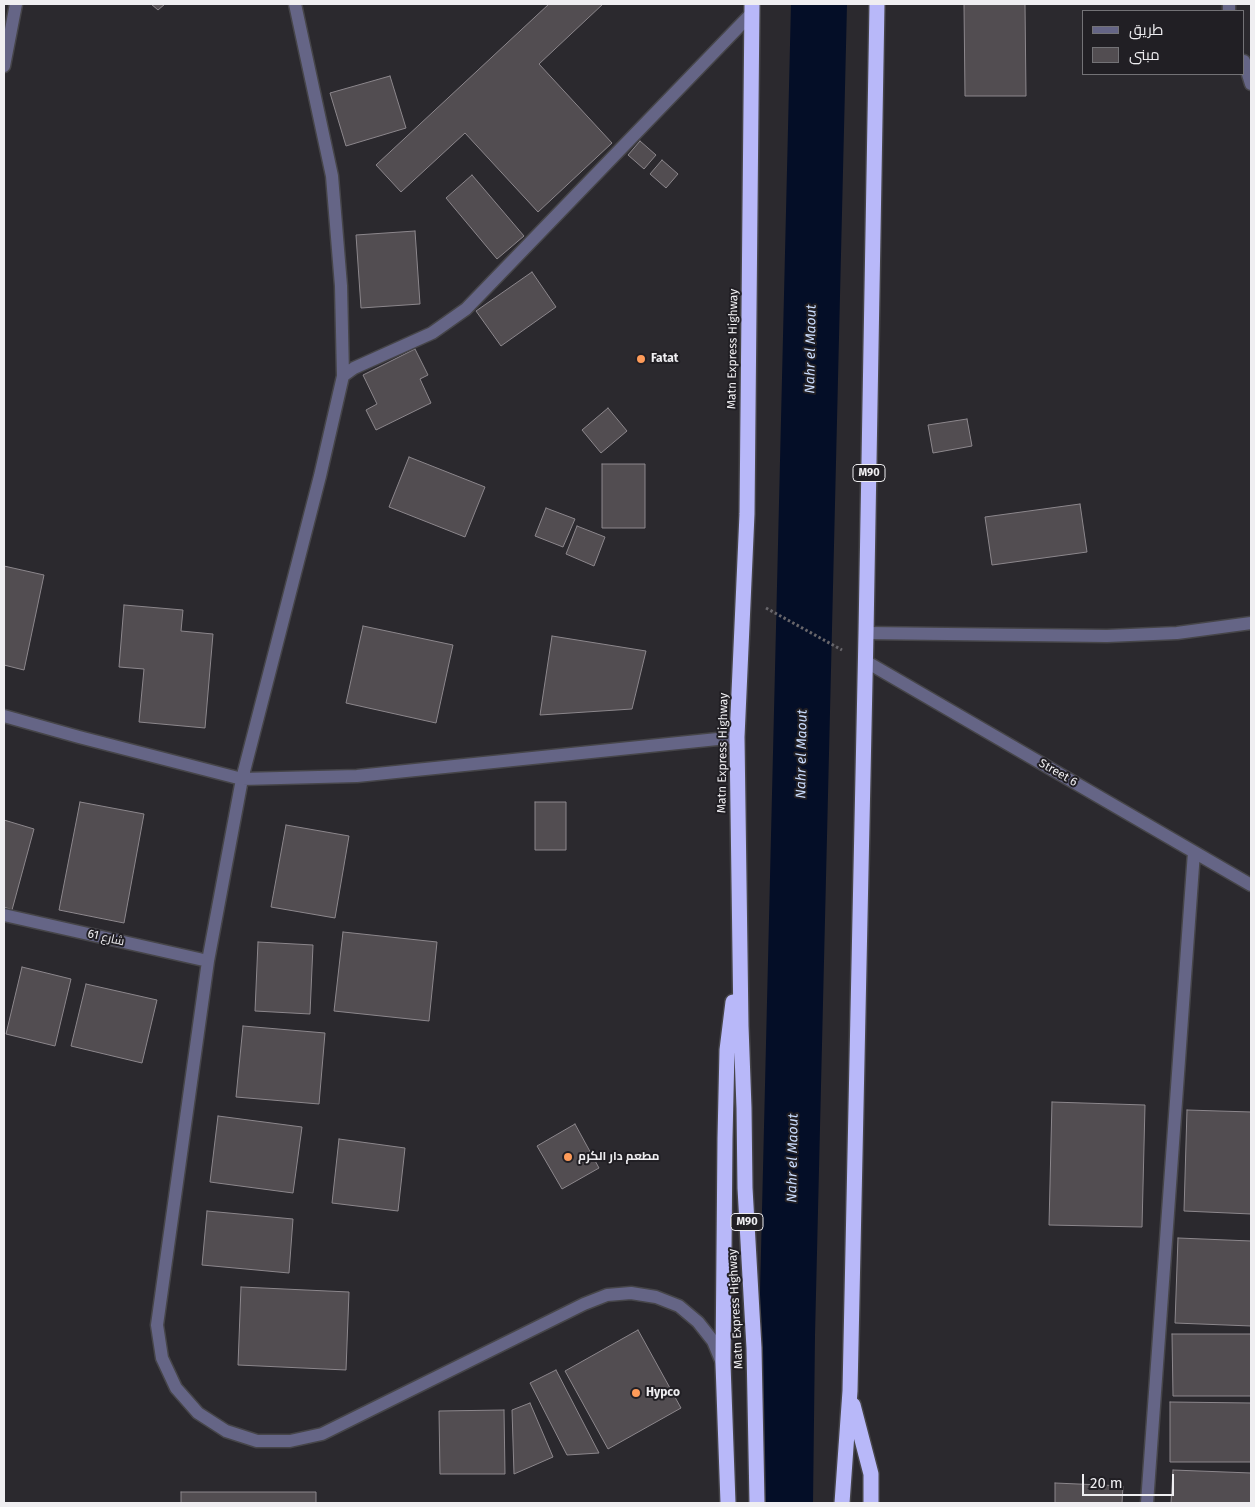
<!DOCTYPE html>
<meta charset="utf-8">
<style>
body{margin:0}
#map{position:relative;width:1255px;height:1507px;overflow:hidden;background:#2b292e;font-family:"Fira Sans",Cairo,sans-serif}
canvas{display:block}
.frame{position:absolute;inset:0;border:5px solid #efeef1;pointer-events:none}
.legend{position:absolute;left:1082px;top:10px;width:162px;height:65px;box-sizing:border-box;background:#211f24;border:1px solid #737276;margin:0;padding:6px 9px;list-style:none;font-size:15px;color:#efeef1}
.legend li{display:flex;align-items:center;gap:10px;height:25px}
.legend b{width:25px;border:1px solid #737276}
.scale{position:absolute;left:1082px;top:1474px;width:92px;height:22px;box-sizing:border-box;border:2px solid #efeef1;border-top:0;padding-left:6px;font-size:15px;line-height:18px;white-space:nowrap;color:#efeef1;-webkit-text-stroke:4px #211f24;paint-order:stroke}
</style>
<div id="map">
<canvas width="1255" height="1507"></canvas>
<div class="frame"></div>
<ul class="legend">
<li><b style="height:6px;background:#656586"></b>طريق</li>
<li><b style="height:14px;background:#524d51"></b>مبنى</li>
</ul>
<div class="scale">20 m</div>
</div>
<script>
const context = document.querySelector('canvas').getContext('2d');
context.lineJoin = 'round';
const shape = rows => new Path2D(rows.map(r => 'M' + r).join(''));
function strokePath(path, color, width, dash) { context.strokeStyle = color; context.lineWidth = width; context.lineCap = dash ? 'butt' : 'round'; context.setLineDash(dash || []); context.stroke(path); }
function fillPath(path, color) { context.fillStyle = color; context.fill(path, 'evenodd'); }
function label(font, color, halo, rows, align = 'center') {
  context.font = font + ' "Fira Sans",Cairo,sans-serif'; context.lineWidth = 4; context.setLineDash([]); context.textBaseline = 'middle'; context.strokeStyle = halo; context.fillStyle = color; for (const [text, x, y, turn = 0] of rows) {
    context.save(); context.translate(x, y); context.rotate((+turn || 0) * Math.PI / 180); context.textAlign = isNaN(turn) ? turn : align; if (halo) context.strokeText(text, 0, 0); context.fillText(text, 0, 0); context.restore();
  }
}
strokePath(shape([
 [785,1503,787,1335,819,4]
]), '#040e27', 56);
const building = shape([
 [151,4,165,4,158,10,151,4],
 [549,4,603,4,539,64,612,143,538,212,465,133,401,192,376,165,549,4],
 [964,4,1025,4,1026,96,965,96,964,4],
 [390,76,406,128,346,146,330,93,390,76],
 [640,141,656,155,644,169,628,155,640,141],
 [662,160,678,174,666,188,650,174,662,160],
 [472,175,524,236,497,259,446,198,472,175],
 [415,231,420,304,361,308,356,235,415,231],
 [532,272,556,307,501,346,476,311,532,272],
 [415,349,428,375,420,379,431,403,376,430,366,410,377,404,363,375,415,349],
 [608,408,627,431,601,453,582,430,608,408],
 [967,419,972,446,933,453,928,425,967,419],
 [409,457,485,487,465,537,389,507,409,457],
 [602,464,645,464,645,528,602,528,602,464],
 [1080,504,1087,552,992,565,985,517,1080,504],
 [546,508,575,519,563,547,535,536,546,508],
 [577,526,605,537,594,566,566,554,577,526],
 [4,566,44,575,24,670,4,665,4,566],
 [124,605,183,610,181,631,213,634,205,728,139,722,144,669,119,667,124,605],
 [363,626,453,645,436,723,346,703,363,626],
 [552,636,646,651,632,709,540,715,552,636],
 [80,802,144,814,124,923,59,910,80,802],
 [535,802,566,802,566,850,535,850,535,802],
 [4,820,34,829,12,910,4,907,4,820],
 [286,825,349,836,335,918,271,907,286,825],
 [343,932,437,942,429,1021,334,1011,343,932],
 [258,942,313,945,310,1014,255,1011,258,942],
 [22,967,71,979,55,1046,6,1034,22,967],
 [86,984,157,1000,142,1063,71,1046,86,984],
 [243,1026,325,1033,319,1104,236,1097,243,1026],
 [1052,1102,1145,1105,1142,1227,1049,1225,1052,1102],
 [1187,1110,1251,1112,1251,1214,1184,1211,1187,1110],
 [218,1116,302,1127,293,1193,210,1182,218,1116],
 [575,1124,599,1168,562,1189,537,1146,575,1124],
 [339,1139,405,1148,398,1211,332,1203,339,1139],
 [207,1211,293,1219,289,1273,202,1265,207,1211],
 [1178,1238,1251,1241,1251,1326,1175,1323,1178,1238],
 [241,1287,349,1292,346,1370,238,1365,241,1287],
 [638,1330,681,1408,608,1449,565,1371,638,1330],
 [1172,1334,1251,1334,1251,1396,1173,1396,1172,1334],
 [556,1370,599,1453,567,1455,530,1383,556,1370],
 [1170,1402,1251,1403,1251,1462,1170,1462,1170,1402],
 [530,1403,553,1457,514,1474,512,1410,530,1403],
 [504,1410,505,1474,440,1474,439,1411,504,1410],
 [1173,1470,1251,1473,1251,1503,1171,1503,1173,1470],
 [1055,1483,1123,1486,1122,1503,1055,1503,1055,1483],
 [181,1492,316,1492,316,1503,181,1503,181,1492]
]);
fillPath(building, '#524d51');
strokePath(building, '#8c878c', 1);
const minor = shape([
 [295,4,332,176,341,286,343,376,320,476,242,779,208,961,157,1325,162,1358,176,1388,198,1413,226,1431,257,1441,290,1441,322,1434,584,1304,607,1295,631,1293,656,1297,679,1306,698,1322,713,1341,722,1363],
 [1229,4,1229,11],
 [1244,61,1251,84],
 [4,66,16,4],
 [343,376,354,368,432,333,466,309,752,13],
 [866,633,1107,636,1177,633,1251,623],
 [865,661,1251,885],
 [4,716,79,737,242,779,357,776,737,737],
 [4,915,208,961],
 [1147,1503,1194,852]
]);
const highway = shape([
 [752,4,747,514,737,737,741,1026,744,1108,745,1188,754,1348,757,1503],
 [853,1405,871,1474,871,1503],
 [728,1503,723,1364,725,1138,727,1050,733,1002],
 [842,1503,850,1391,866,633,877,4]
]);
strokePath(minor, '#464549', 15);
strokePath(highway, '#464549', 18);
strokePath(shape([
 [766,608,842,650]
]), '#68666b', 3, [2.5, 2.5]);
strokePath(minor, '#656586', 12);
strokePath(highway, '#b8b8f9', 15);
for (const [x, y, r, color] of [
 [641,359,5,"#fe9b59"],
 [568,1157,5,"#fe9b59"],
 [636,1393,5,"#fe9b59"]
]) { const dot = new Path2D(); dot.arc(x, y, r, 0, 2 * Math.PI); context.fillStyle = color; context.fill(dot); strokePath(dot, '#211f24', 2); }
for (const [x, y, w] of [
 [869,473,32],
 [747,1222,32]
]) { const box = new Path2D(); box.roundRect(x - w / 2, y - 8.5, w, 17, 4); context.fillStyle = '#211f24'; context.fill(box); strokePath(box, '#efeef1', 1); }
label('bold 11px', '#efeef1', null, [
 ["M90",869,473],
 ["M90",747,1222]
]);
label('12px', '#efeef1', '#211f24', [
 ["Matn Express Highway",733,349,-89],
 ["Matn Express Highway",723,753,-89],
 ["Street 6",1058,773,30],
 ["شارع 61",106,938,13],
 ["Matn Express Highway",736,1309,-93]
]);
label('bold 12px', '#efeef1', '#211f24', [
 ["Fatat",651,359],
 ["مطعم دار الكرم",578,1157],
 ["Hypco",646,1393]
], 'left');
label('italic 14px', '#c9dbfc', '#211f24', [
 ["Nahr el Maout",811,349,-89],
 ["Nahr el Maout",802,754,-89],
 ["Nahr el Maout",793,1158,-89]
]);
</script>
